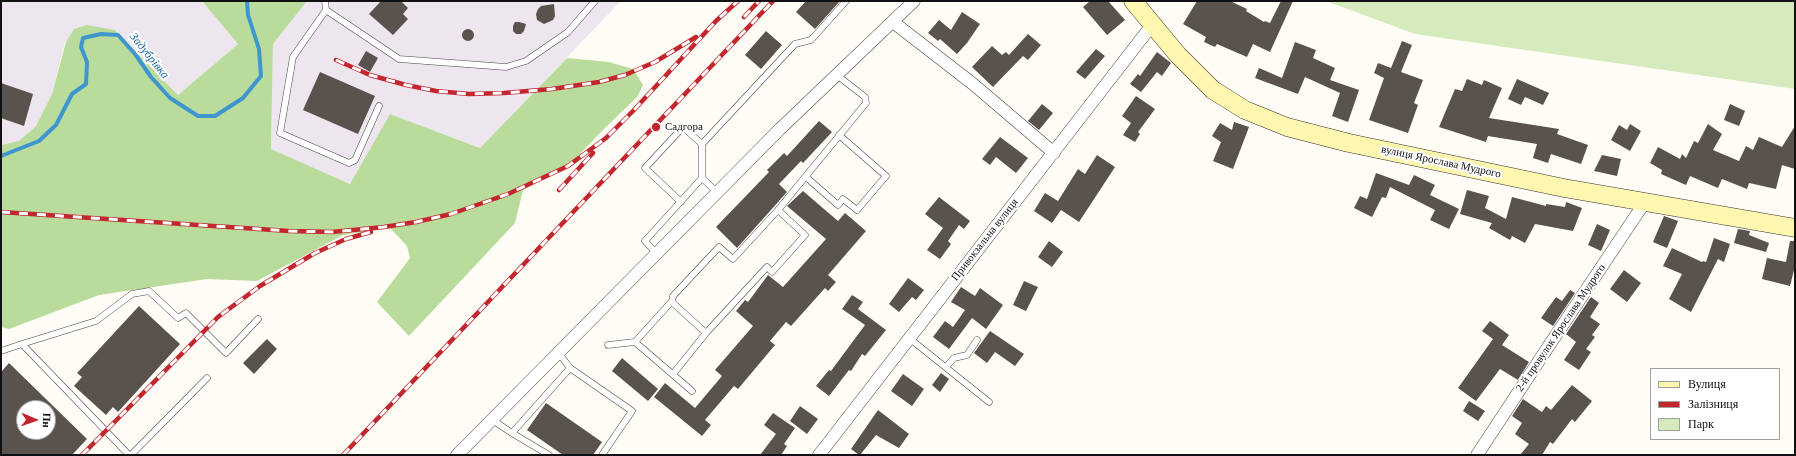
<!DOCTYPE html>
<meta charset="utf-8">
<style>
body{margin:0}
#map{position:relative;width:1796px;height:456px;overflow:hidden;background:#fffdf5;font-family:"Times New Roman",serif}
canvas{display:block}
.frame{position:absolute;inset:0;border:2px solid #111;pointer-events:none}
.legend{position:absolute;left:1650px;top:368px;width:130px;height:72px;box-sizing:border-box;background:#fff;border:1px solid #a0a0a0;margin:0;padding:5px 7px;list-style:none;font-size:12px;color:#111}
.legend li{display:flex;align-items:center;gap:8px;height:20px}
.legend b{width:20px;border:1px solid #a0a0a0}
.north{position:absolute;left:16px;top:400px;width:40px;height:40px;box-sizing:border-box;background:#fff;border:1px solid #a0a0a0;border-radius:50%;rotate:92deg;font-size:11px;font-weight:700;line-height:16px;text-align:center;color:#111}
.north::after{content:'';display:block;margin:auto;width:14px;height:18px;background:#c4262e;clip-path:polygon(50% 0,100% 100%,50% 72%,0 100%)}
</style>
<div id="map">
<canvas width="1796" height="456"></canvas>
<div class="frame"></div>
<ul class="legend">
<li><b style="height:5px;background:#fff6b0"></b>Вулиця</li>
<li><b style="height:5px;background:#c4262e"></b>Залізниця</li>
<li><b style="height:11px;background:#d5ebbd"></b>Парк</li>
</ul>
<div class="north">Пн</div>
</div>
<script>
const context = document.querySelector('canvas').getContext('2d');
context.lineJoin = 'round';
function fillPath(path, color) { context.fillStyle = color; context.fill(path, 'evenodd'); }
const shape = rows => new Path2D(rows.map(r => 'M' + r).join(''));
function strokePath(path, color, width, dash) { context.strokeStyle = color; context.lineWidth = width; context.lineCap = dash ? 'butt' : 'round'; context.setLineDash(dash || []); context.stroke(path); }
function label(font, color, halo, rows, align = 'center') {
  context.font = font + ' "Times New Roman",serif'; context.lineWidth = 4; context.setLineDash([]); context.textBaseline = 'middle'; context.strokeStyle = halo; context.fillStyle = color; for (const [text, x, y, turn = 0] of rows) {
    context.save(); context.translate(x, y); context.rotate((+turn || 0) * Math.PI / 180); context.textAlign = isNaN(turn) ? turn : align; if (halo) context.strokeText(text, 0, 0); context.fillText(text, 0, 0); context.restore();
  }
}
fillPath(shape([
 [1,1,202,1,238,44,178,95,115,30,65,42,52,94,36,126,19,141,1,145],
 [307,1,621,1,480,148,390,114,351,184,271,150,273,44]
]), '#eee6ef');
fillPath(shape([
 [1326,1,1795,1,1795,89,1415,34]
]), '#d5ebbd');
fillPath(shape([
 [202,1,307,1,273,44,271,149,350,184,390,114,480,148,567,58,609,62,633,69,643,85,637,97,604,129,573,161,523,190,515,223,409,336,377,302,410,258,407,246,390,228,343,235,257,281,207,279,99,295,9,329,1,327,1,145,19,141,36,126,52,94,66,42,74,29,87,25,115,30,178,95,238,44]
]), '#b9dc9c');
strokePath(shape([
 [1,156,39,141,56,125,72,94,86,84,87,62,81,47,83,38,101,34,118,35,135,54,151,77,170,98,198,116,215,116,243,98,261,76,259,49,248,15,247,1]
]), '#3f96cf', 4);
fillPath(shape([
 [381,1,401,1,408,8,403,14,408,19,393,35,369,14],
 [806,1,840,1,815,29,796,12],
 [1090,1,1108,1,1125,20,1107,35,1083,7],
 [1197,1,1230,1,1247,9,1246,11,1264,22,1265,21,1270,23,1281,1,1293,1,1270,52,1253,44,1247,57,1217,44,1215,47,1204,42,1206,37,1183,24],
 [554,4,555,16,553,20,544,24,537,20,536,14,538,9,541,6],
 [962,12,980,24,967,43,957,54,940,39,938,41,928,33,939,20,951,30],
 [515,22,519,22,526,24,524,31,521,34,516,34,513,31,513,26],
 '462 35a6 6 0 1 1 12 0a6 6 0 1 1-12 0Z',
 [766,31,782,45,761,69,745,55],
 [1028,34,1041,45,1028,60,1023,56,993,87,972,67,992,46,1002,55,1006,52,1009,55],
 [1402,41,1412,45,1401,72,1423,80,1414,103,1418,105,1408,133,1369,120,1384,78,1374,73,1378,63,1391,68],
 [1295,42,1316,50,1313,58,1335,68,1330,80,1359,90,1348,122,1332,116,1340,93,1305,77,1298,94,1255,78,1259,68,1282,78],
 [1096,49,1105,56,1085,79,1076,72],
 [366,51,378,58,370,72,358,65],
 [1157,52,1171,63,1162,76,1157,72,1141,92,1130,84,1138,74,1140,76],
 [320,72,375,96,358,134,303,110],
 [1467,79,1482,85,1484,80,1502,88,1489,118,1559,129,1557,134,1588,145,1581,164,1551,154,1548,163,1533,158,1537,144,1488,136,1486,142,1439,127,1455,89,1462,91],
 [1517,79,1549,93,1543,105,1525,97,1521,105,1508,99],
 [1,83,33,94,24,126,1,118],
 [1136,96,1155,109,1138,132,1140,134,1135,142,1123,135,1131,123,1122,116],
 [1042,104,1053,113,1039,130,1028,121],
 [1730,104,1745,111,1739,126,1724,120],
 [819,121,832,132,803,163,801,161,779,184,787,192,737,248,716,227,769,172,767,170,784,153,787,156],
 [1234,122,1249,127,1233,169,1213,161,1221,142,1212,136,1220,123,1232,130],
 [1630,124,1641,131,1630,151,1611,140,1619,125,1627,130],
 [1708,124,1722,134,1713,150,1739,161,1746,146,1753,150,1759,137,1782,147,1795,126,1795,169,1782,165,1776,189,1749,183,1747,189,1722,179,1718,188,1690,176,1686,185,1661,174,1662,170,1650,163,1658,147,1680,159,1682,154,1686,158,1694,141,1698,143],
 [1000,137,1028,158,1016,173,996,157,990,165,982,159],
 [1097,155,1115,167,1079,222,1061,210,1052,223,1034,211,1045,193,1058,201,1078,169,1085,174],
 [1602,155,1621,159,1617,176,1594,171],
 [1376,173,1409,185,1414,175,1435,185,1430,195,1459,209,1449,229,1430,220,1435,210,1390,187,1386,198,1382,197,1372,217,1354,208,1360,196,1367,199],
 [1467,190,1489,196,1485,208,1506,219,1512,197,1546,206,1546,204,1565,207,1566,202,1582,208,1573,231,1535,224,1525,243,1512,236,1510,240,1489,228,1492,223,1460,214],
 [803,191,838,221,845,213,866,231,828,275,836,282,828,291,825,288,791,326,786,322,770,341,775,345,738,389,734,386,705,420,711,425,702,436,654,397,665,383,695,408,722,376,715,370,753,326,736,311,745,300,748,302,768,275,783,287,826,239,787,206],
 [939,197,970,221,964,229,959,225,948,241,951,244,940,259,927,250,943,228,925,214],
 [1664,216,1678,221,1667,248,1653,242],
 [1597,224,1610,230,1601,251,1588,245],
 [1738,229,1750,231,1749,235,1769,243,1766,252,1734,243],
 [1714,238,1730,244,1724,262,1718,259,1691,312,1669,299,1682,274,1663,266,1672,248,1702,262,1703,261,1706,262],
 [1049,241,1063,252,1052,267,1038,257],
 [1790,241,1795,241,1795,266,1790,286,1762,279,1767,258,1786,262],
 [1624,270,1641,283,1627,302,1610,289],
 [908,278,924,290,916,300,912,297,899,312,889,304],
 [1024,281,1038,287,1026,311,1013,305],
 [961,287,975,296,980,288,1003,305,986,329,972,318,949,349,933,337,945,321,953,327,965,310,951,302],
 [1570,290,1575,293,1553,326,1541,318,1556,297,1562,301],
 [852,295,863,302,858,309,886,330,865,356,862,354,851,371,849,370,829,396,816,386,829,370,831,371,865,325,842,309],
 [1591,297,1599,303,1590,317,1600,324,1592,335,1595,337,1586,349,1591,352,1579,370,1564,360,1576,342,1566,334],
 [139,306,180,344,118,412,113,407,106,415,74,386,82,377,77,373],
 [1490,321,1509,335,1502,345,1529,362,1518,380,1500,369,1476,401,1458,388,1493,339,1482,331],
 [990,331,1024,354,1015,366,995,352,987,363,974,353],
 [267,339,277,349,254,374,243,363],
 [622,358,658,389,648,401,612,371],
 [9,363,87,439,72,455,1,455,1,372],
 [24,408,48,408,48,432,24,432],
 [941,373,949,379,940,392,932,385],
 [903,374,924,389,912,406,891,391],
 [1572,385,1592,401,1575,422,1572,419,1553,444,1550,442,1542,455,1520,455,1529,444,1515,434,1522,423,1512,416,1523,399,1542,412,1546,406,1551,410],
 [1469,401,1485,411,1478,421,1463,411],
 [546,403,602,442,593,455,563,455,527,430],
 [800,406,818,419,807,434,790,421],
 [878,410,909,434,899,448,876,435,860,455,859,455,851,449],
 [773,413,795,428,784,444,787,446,781,455,760,455,776,434,764,425]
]), '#5a524d');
const service = shape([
 [325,1,326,10,399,59,506,67,526,61,568,32,595,1],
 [326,10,293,57,280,133,349,163,355,160,379,106],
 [702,144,702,178,718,193],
 [806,177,838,205,843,199,857,210,886,176,839,135],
 [681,202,645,168,683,127,702,144,795,44,811,40,846,1],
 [778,210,805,235,772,272,767,267,706,333,674,304,672,301,673,296,719,247,733,259,778,210,866,103,865,97,838,76],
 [656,253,645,241,702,178],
 [672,301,635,342,692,391],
 [909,338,989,402],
 [22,344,96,321,132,294,149,291,178,318,186,313,226,353,258,319],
 [608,345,635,342],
 [1,351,22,344,129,455],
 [558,352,570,368,632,411,602,455],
 [947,366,954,358,967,355,977,340],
 [673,374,706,333],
 [491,419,512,433],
 [131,455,207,378],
 [549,455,512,433,570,368]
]);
const minor = shape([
 [893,22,973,84,1054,153],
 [457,455,780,129,914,1],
 [819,455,1152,25],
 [1477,455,1548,347,1645,202]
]);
const secondary = shape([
 [1133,1,1178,55,1213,90,1245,110,1287,127,1349,143,1564,188,1795,228]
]);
strokePath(service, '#444', 7);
strokePath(minor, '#444', 13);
strokePath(secondary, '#333', 19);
strokePath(service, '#fff', 6);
strokePath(minor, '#fff', 12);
strokePath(secondary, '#fff6b0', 18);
const rail = shape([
 [744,17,759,1],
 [336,60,370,75,406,85,436,91,469,94,504,93,552,89,599,82,625,75,655,62,696,37],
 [559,190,593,153],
 [1,212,289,231,332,232,384,227,416,222,451,214,508,194,568,166,606,138,633,111,716,21,738,1],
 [82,455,218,317,260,286,315,253,346,239,371,232],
 [343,455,773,1]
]);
strokePath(rail, '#c4262e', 4.5);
strokePath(rail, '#fff', 3, [9]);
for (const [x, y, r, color] of [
 [656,127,5,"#c4262e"]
]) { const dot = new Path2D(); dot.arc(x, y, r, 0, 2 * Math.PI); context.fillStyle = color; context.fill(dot); strokePath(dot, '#fff', 1.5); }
label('11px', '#111', '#fff', [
 ["Садгора",665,127]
], 'left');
label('11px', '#111', '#fff', [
 ["вулиця Ярослава Мудрого",1441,162,12],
 ["Привокзальна вулиця",985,240,-52],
 ["2-й провулок Ярослава Мудрого",1561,328,-56]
]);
label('italic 12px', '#1768a6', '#fff', [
 ["Задубрівка",149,56,51]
]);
</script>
